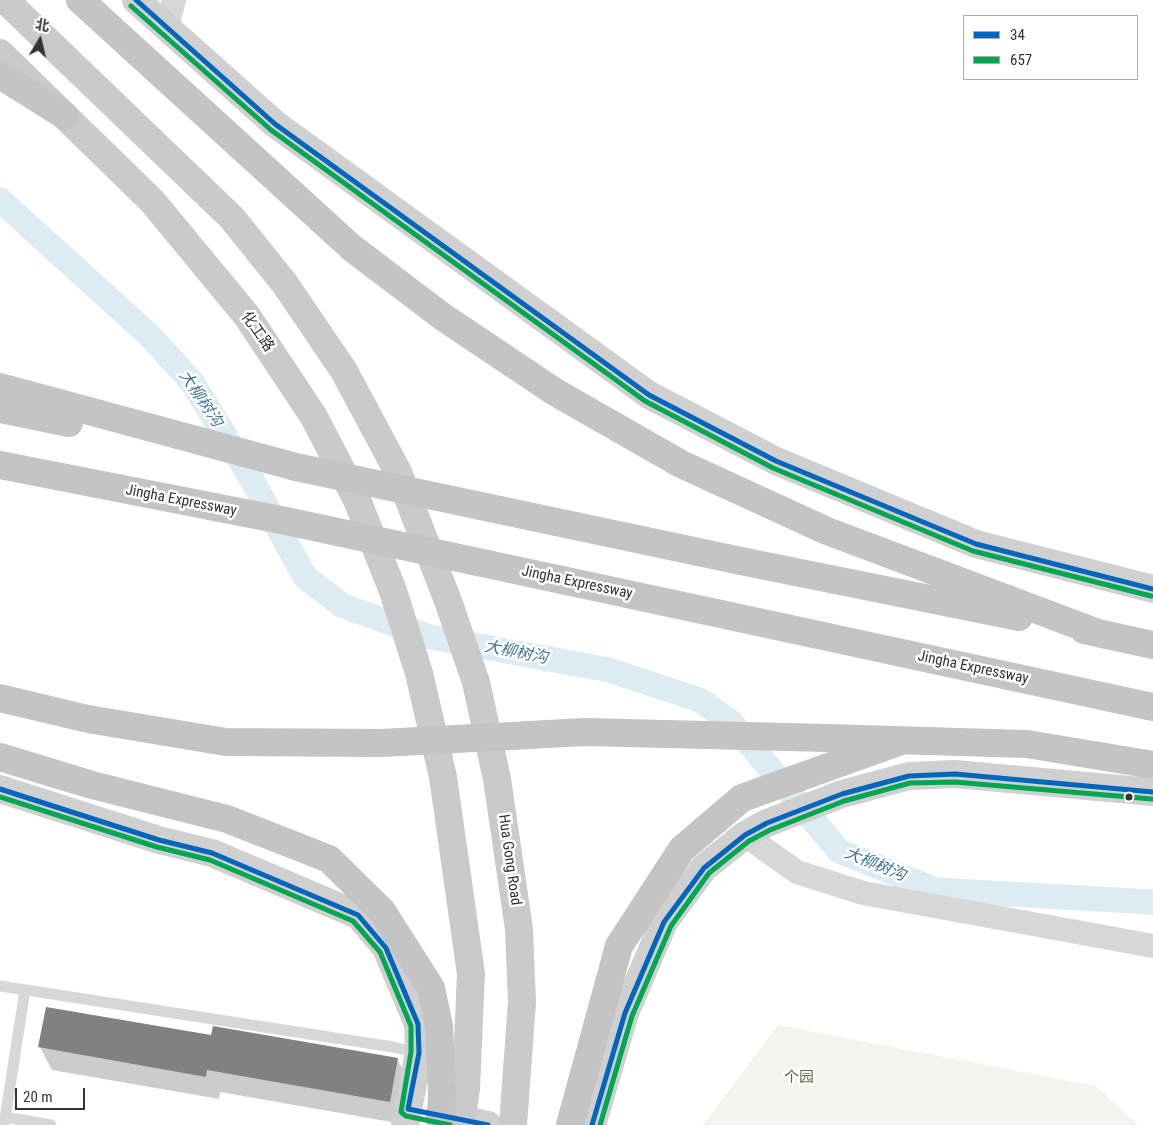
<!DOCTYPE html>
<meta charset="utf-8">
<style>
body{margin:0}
#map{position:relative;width:1153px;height:1125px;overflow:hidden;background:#fff;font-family:"Roboto Condensed","Noto Sans SC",sans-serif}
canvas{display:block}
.legend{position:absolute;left:963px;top:15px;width:175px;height:65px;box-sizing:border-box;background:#fff;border:1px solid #adadad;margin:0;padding:6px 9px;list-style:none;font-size:15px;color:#333}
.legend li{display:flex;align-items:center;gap:10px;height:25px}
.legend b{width:25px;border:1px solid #adadad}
.north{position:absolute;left:15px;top:15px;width:50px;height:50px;-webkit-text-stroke:4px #fff;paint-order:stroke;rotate:9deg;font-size:14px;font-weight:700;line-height:20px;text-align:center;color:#333}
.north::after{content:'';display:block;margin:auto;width:18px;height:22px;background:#333;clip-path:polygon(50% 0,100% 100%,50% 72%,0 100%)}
.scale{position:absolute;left:15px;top:1088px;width:70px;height:22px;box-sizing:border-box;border:2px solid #333;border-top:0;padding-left:6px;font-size:15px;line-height:18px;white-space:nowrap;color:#333;-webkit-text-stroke:4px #fff;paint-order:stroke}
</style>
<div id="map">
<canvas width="1153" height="1125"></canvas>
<ul class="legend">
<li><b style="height:6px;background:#0065bd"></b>34</li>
<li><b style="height:6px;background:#00a651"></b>657</li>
</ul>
<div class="north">北</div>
<div class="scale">20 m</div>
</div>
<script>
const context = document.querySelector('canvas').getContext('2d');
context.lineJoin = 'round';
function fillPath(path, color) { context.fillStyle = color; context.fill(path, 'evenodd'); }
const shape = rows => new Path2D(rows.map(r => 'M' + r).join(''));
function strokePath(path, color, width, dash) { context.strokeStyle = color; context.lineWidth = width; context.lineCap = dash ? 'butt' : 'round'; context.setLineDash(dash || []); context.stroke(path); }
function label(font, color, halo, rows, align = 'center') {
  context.font = font + ' "Roboto Condensed","Noto Sans SC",sans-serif'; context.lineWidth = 5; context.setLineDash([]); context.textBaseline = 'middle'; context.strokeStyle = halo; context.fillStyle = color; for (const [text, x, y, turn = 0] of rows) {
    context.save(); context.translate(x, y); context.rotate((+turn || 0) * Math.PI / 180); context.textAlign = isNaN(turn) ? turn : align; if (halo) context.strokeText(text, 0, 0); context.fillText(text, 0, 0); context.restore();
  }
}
fillPath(shape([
 [778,1025,1096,1086,1138,1125,703,1125]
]), '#f1f5ed');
fillPath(shape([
 [212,1037,397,1059,410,1082,403,1124,220,1092,219,1099,52,1070,40,1047]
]), '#0003');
strokePath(shape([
 [0,200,150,336,192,382,252,480,305,577,343,606,430,637,609,670,700,700,731,722,839,851,936,890,1153,902]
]), '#ddebf3', 25);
fillPath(shape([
 [46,1007,211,1035,213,1026,398,1058,390,1102,207,1070,206,1077,38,1047]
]), '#818181');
strokePath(shape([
 [0,986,393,1047,419,1053],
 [5,1117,51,1125],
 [4,1125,25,990]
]), '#d7d7d7', 11);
strokePath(shape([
 [167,27,174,0],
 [745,835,797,872,863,893,1153,946]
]), '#d7d7d7', 24);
strokePath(shape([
 [136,0,275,124,649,395,776,461,976,544,1153,589],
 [0,789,159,840,212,853,358,915,386,948,418,1024,419,1053,405,1125],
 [439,1115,488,1125],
 [592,1125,625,1013,664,922,704,868,745,835,767,823,842,794,909,776,955,774,1153,792]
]), '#d0d0d0', 28);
strokePath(shape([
 [5,0,232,218,285,284,344,371,398,472,448,601,476,682,497,779,519,929,522,1002,513,1125],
 [0,53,152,201,247,316,314,417,357,500,393,591,419,673,443,777,471,974,466,1088]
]), '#cacaca', 28);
strokePath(shape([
 [80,0,352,248,443,317,555,392,681,464,827,531,1101,634],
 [0,75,65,116],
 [0,387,296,467],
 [0,409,69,423],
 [0,465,286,521],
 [741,561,1019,617],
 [730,616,1153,707],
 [1084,630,1153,645],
 [0,757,92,785,227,819,329,859,382,911,431,988,439,1026,442,1089],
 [570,1125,619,946,682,849,742,798,901,741]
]), '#c4c4c4', 28);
strokePath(shape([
 [461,1125,466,1088]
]), '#cacaca', 28);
strokePath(shape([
 [296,467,741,561],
 [286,521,730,616],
 [0,698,88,719,226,742,382,743,585,732,827,738,1027,744,1153,765],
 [441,1125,442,1089]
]), '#c4c4c4', 28);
strokePath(shape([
 [136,0,275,124,649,395,776,461,976,544,1153,589],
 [0,789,159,840,212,853,358,915,386,948,418,1024,419,1053,408,1109,488,1125],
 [592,1125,625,1013,664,922,704,868,745,835,767,823,842,794,909,776,955,774,1153,792]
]), '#0065bd', 5);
strokePath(shape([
 [131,6,271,130,645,401,773,468,973,551,1151,596],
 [0,797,157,847,210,860,353,921,380,952,411,1026,411,1052,401,1112,406,1116,450,1125],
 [600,1125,632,1016,671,926,709,873,749,841,770,830,844,801,910,783,955,782,1152,799]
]), '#00a651', 5);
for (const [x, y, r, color] of [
 [1129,797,4.5,"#333"]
]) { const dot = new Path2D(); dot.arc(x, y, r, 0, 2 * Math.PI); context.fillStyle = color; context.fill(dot); strokePath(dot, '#fff', 2); }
label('15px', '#333', '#fff', [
 ["化工路",257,332,55],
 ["Jingha Expressway",181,501,11],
 ["Jingha Expressway",577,583,12],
 ["Jingha Expressway",973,668,12],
 ["Hua Gong Road",509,860,82]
]);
label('15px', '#56703f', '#fff', [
 ["个园",799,1078]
]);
label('italic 16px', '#3f7597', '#fff', [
 ["大柳树沟",200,399,56],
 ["大柳树沟",516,653,11],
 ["大柳树沟",875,865,22]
]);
</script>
